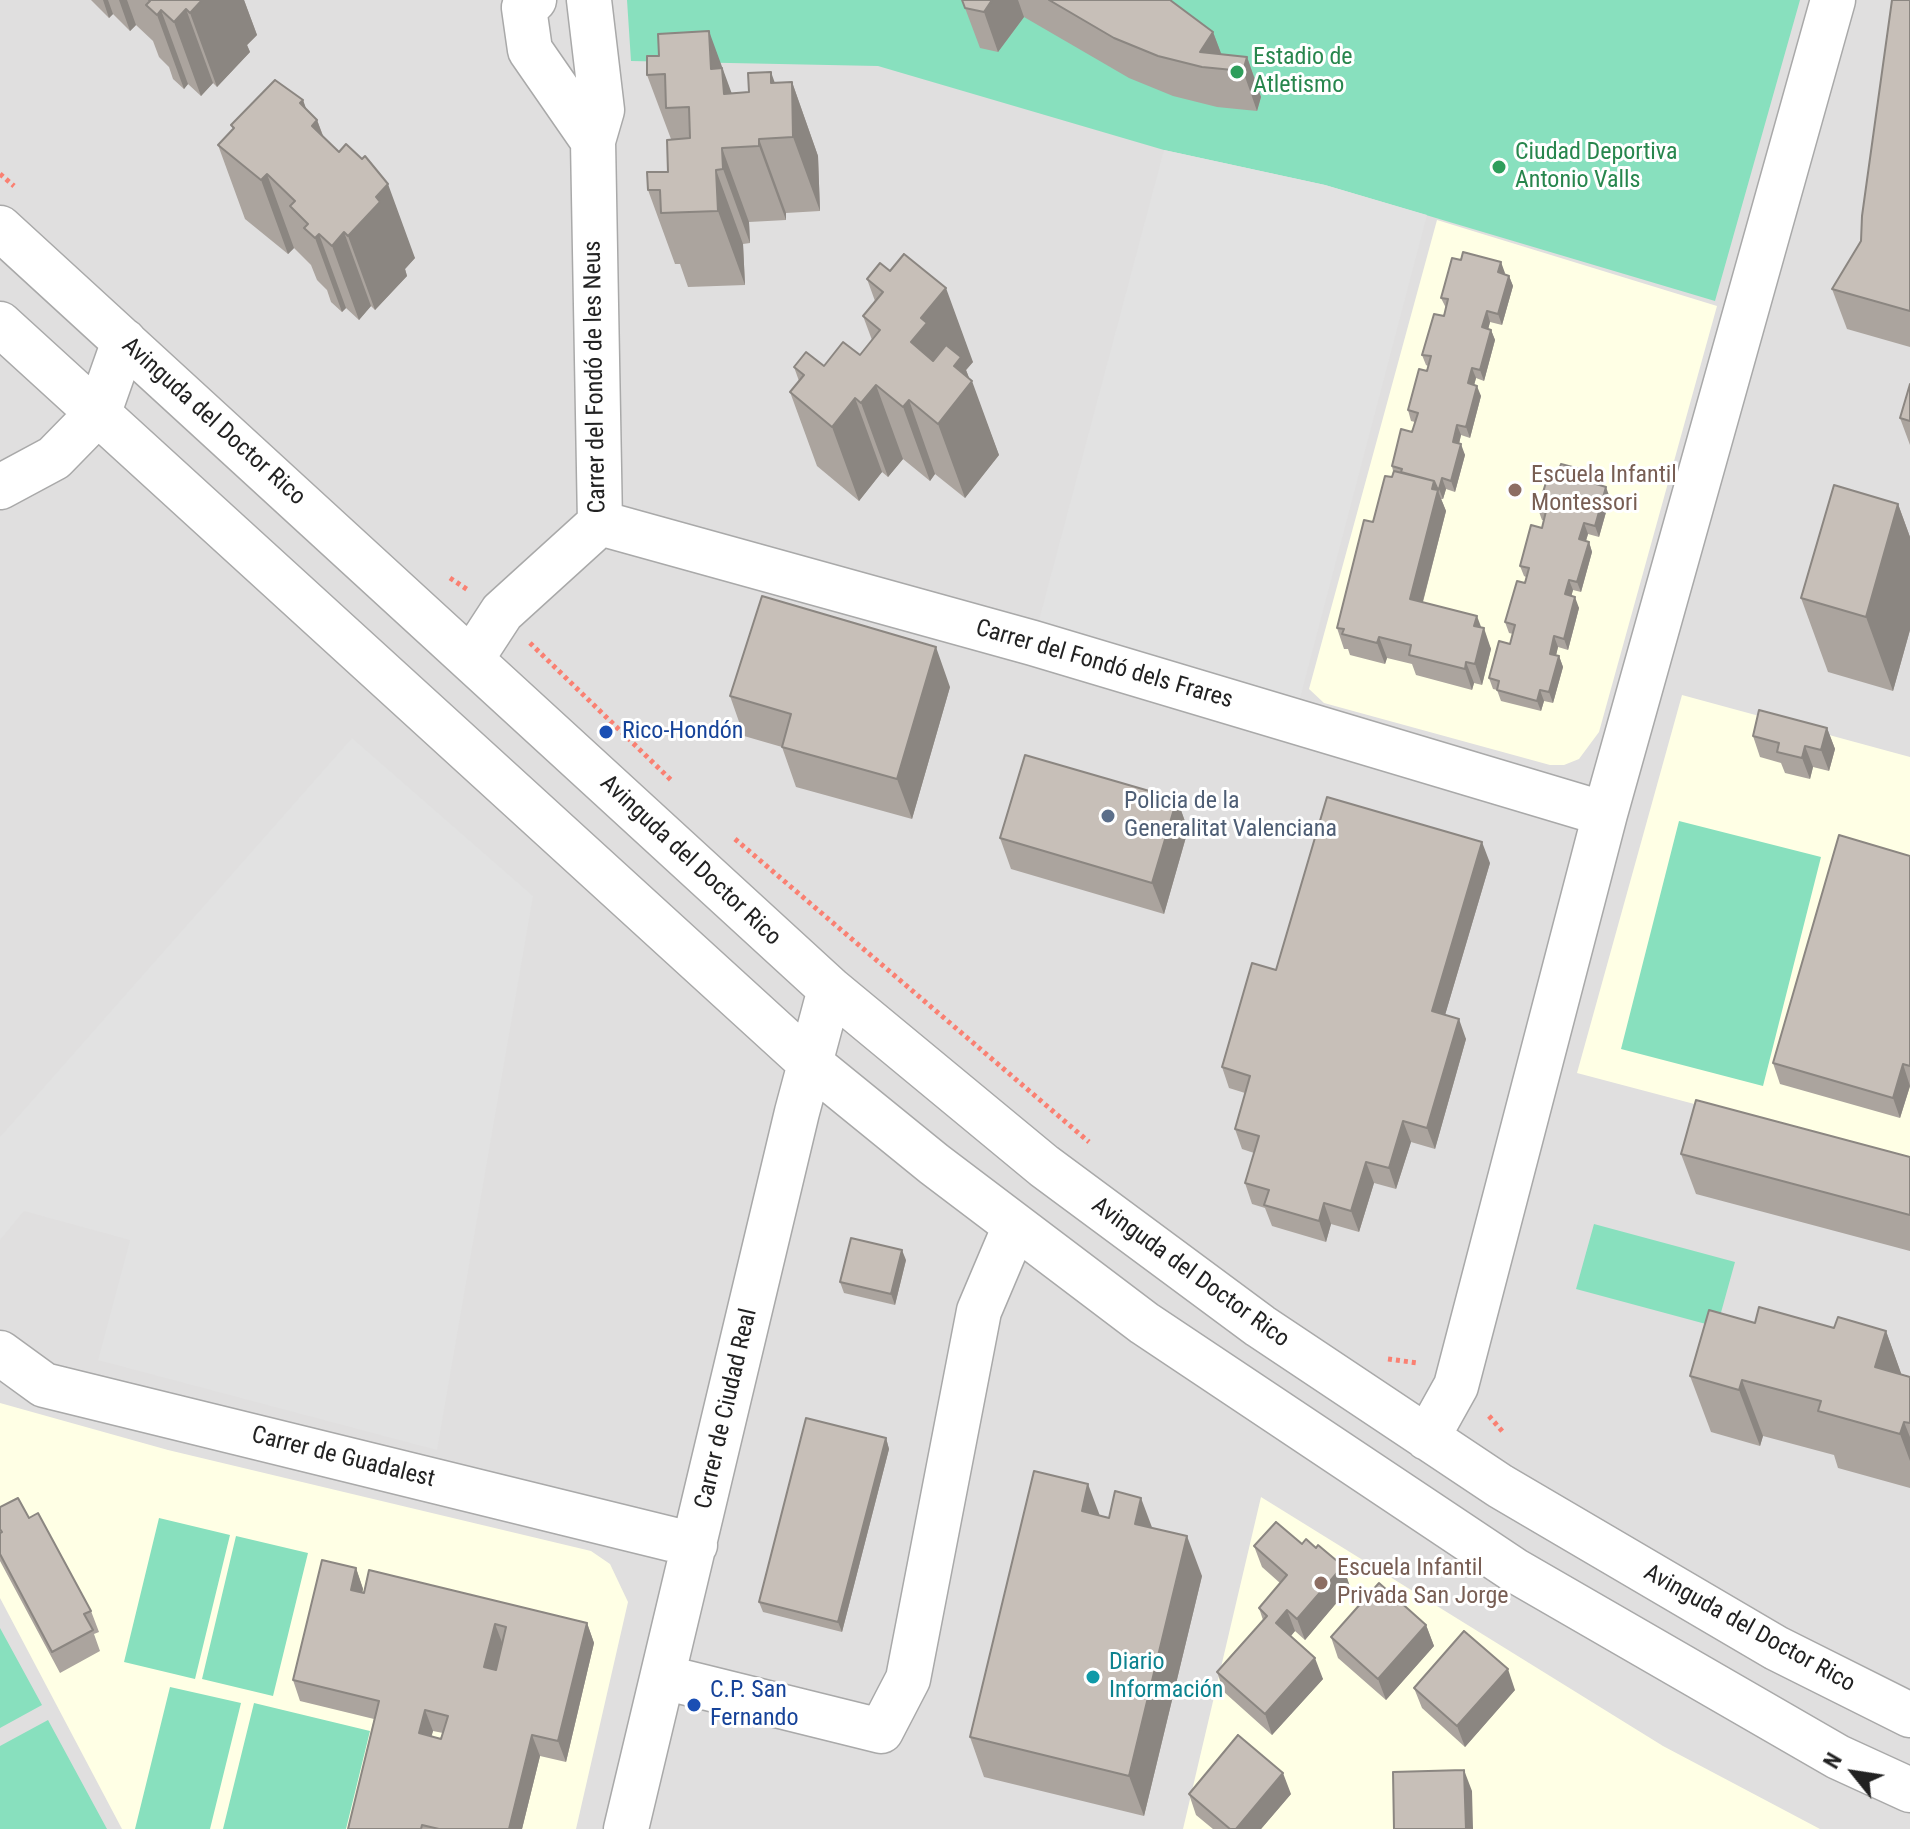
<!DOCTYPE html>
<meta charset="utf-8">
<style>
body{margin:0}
#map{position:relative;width:1910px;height:1829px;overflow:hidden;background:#f2efe9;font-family:"Roboto Condensed",sans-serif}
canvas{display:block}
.north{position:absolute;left:1814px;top:1733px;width:80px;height:80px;-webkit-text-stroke:6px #fff;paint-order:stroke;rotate:300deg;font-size:22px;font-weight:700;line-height:32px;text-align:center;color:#222}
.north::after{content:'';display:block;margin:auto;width:28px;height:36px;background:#222;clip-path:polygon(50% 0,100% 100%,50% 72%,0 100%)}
</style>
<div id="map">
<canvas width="1910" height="1829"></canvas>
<div class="north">N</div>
</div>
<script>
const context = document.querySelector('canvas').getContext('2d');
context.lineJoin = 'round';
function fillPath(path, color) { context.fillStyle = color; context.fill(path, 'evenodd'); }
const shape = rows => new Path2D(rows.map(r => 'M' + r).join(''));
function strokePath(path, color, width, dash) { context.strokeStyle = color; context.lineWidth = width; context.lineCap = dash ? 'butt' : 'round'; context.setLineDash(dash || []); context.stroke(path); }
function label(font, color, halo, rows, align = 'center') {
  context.font = font + ' "Roboto Condensed",sans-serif'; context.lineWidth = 6; context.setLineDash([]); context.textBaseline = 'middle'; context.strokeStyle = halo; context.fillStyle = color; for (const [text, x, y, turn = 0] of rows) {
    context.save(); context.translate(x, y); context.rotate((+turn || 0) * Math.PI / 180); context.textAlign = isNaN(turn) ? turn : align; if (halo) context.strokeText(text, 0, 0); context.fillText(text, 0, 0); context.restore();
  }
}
fillPath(shape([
 [0,0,1910,0,1910,1829,0,1829]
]), '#e0dfdf');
fillPath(shape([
 [1437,220,1717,306,1599,732,1579,759,1564,765,1550,765,1324,703,1309,689],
 [1682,695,1910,757,1910,1161,1577,1073],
 [0,1403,168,1450,591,1551,610,1564,628,1602,576,1829,122,1829,0,1598],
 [1261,1497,1663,1746,1820,1829,1183,1829]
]), '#ffffe5');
fillPath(shape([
 [627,0,1800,0,1715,301,1325,185,1164,150,878,66,631,61],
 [1679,821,1821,857,1763,1086,1621,1049],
 [1594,1224,1735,1262,1717,1327,1576,1289],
 [159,1518,230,1535,195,1679,124,1662],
 [236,1536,308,1553,273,1696,202,1679],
 [0,1628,42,1705,0,1728],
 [170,1687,241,1703,210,1829,135,1829],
 [254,1703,370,1731,346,1829,223,1829],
 [48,1720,107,1829,0,1829,0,1746]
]), '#88e0be');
fillPath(shape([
 [1164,150,1325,185,1427,215,1294,721,1033,643],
 [352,738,533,896,437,1450,98,1360,130,1240,24,1211,0,1240,0,1137]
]), '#e2e2e2');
const minor = shape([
 [534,0,524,8,530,50,593,141],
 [0,228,830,989,1044,1166,1260,1326,1500,1486,1776,1648,1910,1715],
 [0,324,811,1064,934,1164,1144,1323,1514,1570,1838,1757,1910,1790],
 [0,487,54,458,99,412,124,341],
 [600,523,1033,643,1605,814],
 [472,658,502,612,600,523,593,141,602,110,589,0],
 [0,1353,44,1385,695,1545],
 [1427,1438,1456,1386,1605,814,1833,0],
 [663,1677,881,1731,908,1679,979,1311,1015,1226],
 [626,1829,797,1112,830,989]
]);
strokePath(minor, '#a9a9a9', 47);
strokePath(shape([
 [0,174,14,186],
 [450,578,468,590],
 [530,643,672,781],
 [735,839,1089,1142],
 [1388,1359,1418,1363],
 [1489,1416,1503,1432]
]), '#fa8072', 5, [4, 4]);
strokePath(minor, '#fff', 44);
fillPath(shape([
 [91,0,244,0,257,35,247,45,250,52,217,87,213,83,201,96,188,84,184,89,173,79,169,67,159,57,153,41,136,25,130,31,113,14,109,18],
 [962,0,1170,0,1213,32,1221,54,1247,57,1261,97,1257,111,1217,107,1173,96,1129,78,1024,17,998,52,980,48],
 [1910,0,1910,347,1847,329,1832,289,1861,241],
 [647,56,732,93,749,92,774,82,792,82,818,156,820,211,786,213,786,220,749,222,750,243,743,244,745,285,688,287,680,264,675,264,648,190,668,172,671,139,647,75],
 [303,100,306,110,317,120,324,138,415,258,405,269,407,276,375,310,371,306,359,320,346,308,342,312,331,302,327,290,317,280,311,265,294,248,288,254,245,219,218,145,233,129,231,125],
 [1461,260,1501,262,1504,274,1509,276,1513,286,1502,325,1490,322,1488,329,1491,330,1495,340,1484,381,1476,378,1474,385,1481,396,1470,438,1461,435,1459,444,1465,455,1455,492,1446,489,1443,499,1441,499,1446,511,1423,602,1481,627,1491,649,1482,685,1474,683,1472,690,1416,675,1412,664,1387,658,1385,664,1350,655,1348,649,1344,649,1337,628,1373,522,1392,477,1393,471,1392,466,1412,432,1415,422,1411,421,1408,410,1427,371,1428,366,1426,365,1422,355,1444,316,1446,308,1441,298],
 [867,279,973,362,966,370,999,455,965,498,935,474,930,481,903,459,888,477,882,472,859,501,817,466,790,392,799,381,794,367,824,366,860,355,872,340,863,316,875,301],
 [1910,384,1910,445,1900,418],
 [1558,472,1599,474,1602,486,1610,498,1599,537,1588,534,1586,541,1589,542,1592,552,1581,592,1573,590,1571,596,1579,608,1568,650,1558,647,1556,655,1559,656,1563,667,1553,703,1544,701,1541,711,1501,701,1497,690,1493,689,1489,678,1510,644,1513,634,1509,633,1505,622,1525,583,1526,577,1524,576,1520,566,1542,528,1544,520,1542,520,1538,509],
 [1898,504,1910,537,1910,630,1893,691,1828,672,1801,598],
 [950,687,912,819,796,787,782,747,744,736,730,696],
 [1827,728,1835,749,1829,771,1813,767,1810,779,1785,773,1781,763,1760,757,1753,736],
 [1177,799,1188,830,1164,914,1011,869,1000,838],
 [1910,856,1910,1086,1900,1118,1780,1084,1773,1063],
 [1490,863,1445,1015,1466,1039,1435,1149,1411,1142,1396,1189,1374,1183,1359,1232,1331,1224,1326,1242,1272,1226,1265,1208,1252,1204,1245,1183,1254,1153,1242,1149,1235,1129,1245,1093,1229,1088,1222,1067,1276,970],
 [1681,1154,1910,1157,1910,1251,1696,1194],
 [906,1260,895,1305,844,1293,840,1282],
 [1755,1323,1886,1331,1901,1374,1910,1377,1910,1488,1838,1468,1834,1455,1763,1436,1760,1446,1711,1432,1690,1376],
 [886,1438,889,1449,842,1632,763,1612,759,1602],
 [0,1507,29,1518,91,1611,99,1632,94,1634,100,1651,60,1673,0,1561],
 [1099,1515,1202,1576,1144,1816,984,1777,970,1737],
 [1302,1544,1316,1548,1343,1566,1350,1587,1305,1640,1295,1631,1291,1636,1323,1679,1272,1735,1224,1692,1217,1672,1263,1620,1259,1608,1280,1583,1262,1567,1254,1546],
 [356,1568,363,1589,362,1593,587,1623,594,1643,566,1762,540,1756,522,1829,348,1829,374,1719,300,1701,293,1680],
 [433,1731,443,1733,441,1739,431,1736],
 [1426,1625,1434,1646,1386,1700,1338,1658,1331,1637],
 [1414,1688,1515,1690,1465,1747,1422,1708],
 [1189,1794,1291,1794,1261,1829,1213,1829,1196,1815]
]), '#aba49e');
fillPath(shape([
 [103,0,108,0,113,14,109,18],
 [119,0,127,0,136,25,130,31],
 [202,0,244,0,257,35,247,45,250,52,217,87,190,13],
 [992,0,1018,0,1024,17,998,52,984,12],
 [186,9,213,83,201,96,174,22],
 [161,10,188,84,184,89,157,15],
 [709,31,736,105,749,142,711,69],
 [1213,32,1227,69,1200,52],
 [1247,57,1261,97,1257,111,1243,71],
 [771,72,793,134,792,82,818,156,820,211,793,137,771,83],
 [303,100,312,125,317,120,344,194,300,103],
 [759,139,786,213,786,220,759,146],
 [722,148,749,222,750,243,723,169],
 [716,170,743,244,745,285,718,211],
 [267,174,294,248,288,254,261,180],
 [388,184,415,258,405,269,407,276,375,310,348,236,376,197],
 [344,232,371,306,359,320,332,246],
 [319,234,346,308,342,312,315,238],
 [1501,262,1505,273,1502,283,1498,272],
 [1509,276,1513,286,1502,325,1498,314],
 [946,288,973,362,966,370,971,383,972,381,999,455,965,498,938,424,951,389,911,342,921,318],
 [1487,311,1490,322,1486,338,1482,327],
 [1491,330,1495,340,1484,381,1480,370],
 [1472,368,1476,378,1472,393,1468,383],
 [876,385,903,459,888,477,861,403],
 [1477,386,1481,396,1470,438,1466,427],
 [855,398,882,472,859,501,832,427],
 [909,400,935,474,930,481,903,407],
 [1457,425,1461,435,1457,452,1453,442],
 [1461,444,1465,455,1455,492,1451,481],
 [1599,474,1602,485,1600,495,1596,484],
 [1442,478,1446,489,1443,499,1439,489],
 [1434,481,1446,511,1418,620,1410,599],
 [1606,487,1610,498,1599,537,1595,526],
 [1898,504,1910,537,1910,630,1893,691,1866,617],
 [1584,523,1588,534,1583,550,1579,539],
 [1589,542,1592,552,1581,592,1577,582],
 [1569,580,1573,590,1569,605,1565,594],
 [1575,597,1579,608,1568,650,1564,639],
 [1477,616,1483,632,1484,628,1491,649,1482,685,1475,664,1474,626],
 [1554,636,1558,647,1554,664,1550,654],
 [1379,637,1387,658,1385,664,1377,643],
 [936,647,950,687,912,819,897,779],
 [1559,656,1563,667,1553,703,1549,692],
 [1466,662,1474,683,1472,690,1465,669],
 [1540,690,1544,701,1541,711,1537,701],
 [1827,728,1835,749,1829,771,1821,750],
 [1805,746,1813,767,1810,779,1802,758],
 [1177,799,1188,830,1164,914,1152,883],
 [1482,842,1490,863,1440,1032,1432,1011],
 [1459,1019,1466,1039,1435,1149,1427,1128],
 [1903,1064,1910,1086,1900,1118,1893,1098],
 [1403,1121,1411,1142,1396,1189,1389,1168],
 [1366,1162,1374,1183,1359,1232,1351,1211],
 [1324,1203,1331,1224,1326,1242,1319,1221],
 [902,1250,906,1260,895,1305,891,1294],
 [1886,1331,1906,1387,1875,1367],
 [1742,1380,1763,1436,1760,1446,1739,1390],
 [1904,1422,1910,1437,1910,1461,1900,1434],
 [886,1438,889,1449,842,1632,838,1622],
 [1088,1484,1103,1524,1082,1511],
 [1141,1498,1156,1538,1135,1524],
 [1187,1536,1202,1576,1144,1816,1129,1776],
 [1343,1566,1350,1587,1305,1640,1297,1619],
 [356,1568,363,1589,358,1611,351,1590],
 [1287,1610,1295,1631,1284,1644,1276,1623],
 [587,1623,594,1643,566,1762,558,1741],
 [495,1624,503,1645,492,1688,484,1667],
 [1426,1625,1434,1646,1386,1700,1378,1679],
 [1315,1658,1323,1679,1272,1735,1265,1714],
 [1508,1669,1515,1690,1465,1747,1457,1726],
 [425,1710,433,1731,427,1754,419,1733],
 [532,1735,540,1756,522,1829,509,1829],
 [1464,1770,1472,1791,1473,1829,1466,1829],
 [1283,1773,1291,1794,1261,1829,1236,1829]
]), '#8b8681');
const building = shape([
 [149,0,202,0,190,13,186,9,174,22,161,10,157,15,146,5,150,1,149,0],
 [962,0,992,0,984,12,965,8,962,0],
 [1049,0,1170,0,1213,32,1200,52,1247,57,1243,71,1202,67,1158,56,1114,38,1049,0],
 [1892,0,1910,0,1910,311,1832,289,1861,241,1862,216,1892,0],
 [709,31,711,69,722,68,724,94,749,92,748,73,771,72,771,83,792,82,793,137,759,139,759,146,722,148,723,169,716,170,718,211,661,213,660,190,648,190,647,172,668,172,667,140,690,138,689,107,666,108,665,74,647,75,647,56,659,56,658,34,709,31],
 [275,80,303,100,300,103,317,120,312,126,339,152,346,144,362,159,365,156,388,184,376,197,380,202,348,236,344,232,332,246,319,234,315,238,304,228,308,224,290,206,295,201,267,174,261,180,218,145,234,128,231,125,275,80],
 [1463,252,1501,262,1498,272,1509,276,1498,314,1487,311,1482,327,1491,330,1480,370,1472,368,1468,383,1477,386,1466,427,1457,425,1453,442,1461,444,1451,481,1442,478,1439,489,1437,488,1434,481,1401,472,1402,469,1392,466,1401,429,1412,432,1418,413,1408,410,1419,369,1427,371,1431,356,1422,355,1434,314,1444,316,1448,299,1441,298,1452,258,1461,260,1463,252],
 [904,254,946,288,921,318,927,323,911,342,933,361,946,345,961,357,954,366,972,381,938,424,909,400,903,407,876,385,861,403,855,398,832,427,790,392,804,375,794,367,806,352,824,366,843,342,860,355,880,330,863,316,883,292,867,279,880,263,890,271,904,254],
 [1910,384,1910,421,1900,418,1910,384],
 [1561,464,1599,474,1596,484,1606,487,1595,526,1584,523,1579,539,1589,542,1577,582,1569,580,1565,594,1575,597,1564,639,1554,636,1550,654,1559,656,1549,692,1540,690,1537,701,1497,690,1499,681,1489,678,1499,641,1510,644,1515,625,1505,622,1517,581,1525,583,1529,568,1520,566,1531,525,1542,528,1546,511,1538,509,1550,469,1558,472,1561,464],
 [1394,471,1434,481,1432,489,1438,490,1410,599,1477,616,1474,626,1484,628,1475,664,1466,662,1465,669,1409,655,1411,645,1379,637,1377,643,1342,634,1344,629,1337,628,1364,520,1373,522,1385,476,1392,477,1394,471],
 [1834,485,1898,504,1866,617,1801,598,1834,485],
 [762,596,936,647,897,779,782,747,791,714,730,696,762,596],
 [1759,710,1827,728,1821,750,1805,746,1802,758,1777,752,1779,743,1753,736,1759,710],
 [1025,755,1177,799,1152,883,1000,838,1025,755],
 [1327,797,1482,842,1432,1011,1459,1019,1427,1128,1403,1121,1389,1168,1366,1162,1351,1211,1324,1203,1319,1221,1264,1205,1269,1190,1245,1183,1259,1136,1235,1129,1250,1076,1222,1067,1252,963,1276,970,1327,797],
 [1839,835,1910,856,1910,1066,1903,1064,1893,1098,1773,1063,1839,835],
 [1696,1100,1910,1157,1910,1215,1681,1154,1696,1100],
 [851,1238,902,1250,891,1294,840,1282,851,1238],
 [1759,1307,1834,1328,1838,1317,1886,1331,1875,1367,1910,1377,1910,1423,1904,1422,1900,1434,1818,1411,1821,1401,1742,1380,1739,1390,1690,1376,1709,1310,1755,1323,1759,1307],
 [806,1418,886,1438,838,1622,759,1602,806,1418],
 [1034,1471,1088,1484,1082,1511,1109,1518,1115,1491,1141,1498,1135,1524,1187,1536,1129,1776,970,1737,1034,1471],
 [18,1498,29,1518,38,1513,91,1611,84,1614,93,1630,52,1652,0,1554,0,1533,2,1532,0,1529,0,1507,18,1498],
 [1276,1522,1302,1544,1306,1539,1316,1548,1318,1545,1343,1566,1297,1619,1287,1610,1276,1623,1315,1658,1265,1714,1217,1672,1267,1616,1259,1608,1287,1575,1254,1546,1276,1522],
 [322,1560,356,1568,351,1590,364,1593,369,1570,587,1623,558,1741,532,1735,509,1829,439,1829,422,1825,421,1829,348,1829,379,1701,293,1680,322,1560],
 [495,1624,506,1627,496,1670,484,1667,495,1624],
 [425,1710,448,1716,441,1739,419,1733,425,1710],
 [1379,1583,1426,1625,1378,1679,1331,1637,1379,1583],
 [1464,1631,1508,1669,1457,1726,1414,1688,1464,1631],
 [1238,1735,1283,1773,1236,1829,1230,1829,1189,1794,1238,1735],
 [1464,1770,1466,1829,1394,1829,1393,1772,1464,1770]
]);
fillPath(building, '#c7bfb8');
strokePath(building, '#8b8681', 2);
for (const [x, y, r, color] of [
 [1237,72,8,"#2e9e5b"],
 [1499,167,8,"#2e9e5b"],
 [1515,490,8,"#8d6e63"],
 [606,732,8,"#1a4fb4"],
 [1108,816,8,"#5c6f8a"],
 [1321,1583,8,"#8d6e63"],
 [1093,1677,8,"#0f9aa8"],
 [694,1705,8,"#1a4fb4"]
]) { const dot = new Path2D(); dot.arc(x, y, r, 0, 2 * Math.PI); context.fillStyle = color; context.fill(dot); strokePath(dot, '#fff', 3); }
label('24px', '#27864d', '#fff', [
 ["Estadio de",1253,58],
 ["Atletismo",1253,86],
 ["Ciudad Deportiva",1515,153],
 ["Antonio Valls",1515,181]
], 'left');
label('24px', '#222', '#fff', [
 ["Carrer del Fondó de les Neus",596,377,-91],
 ["Avinguda del Doctor Rico",213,422,42],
 ["Carrer del Fondó dels Frares",1104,665,16],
 ["Avinguda del Doctor Rico",690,861,43],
 ["Avinguda del Doctor Rico",1190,1273,36],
 ["Carrer de Ciudad Real",727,1409,-77],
 ["Carrer de Guadalest",343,1458,14],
 ["Avinguda del Doctor Rico",1749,1629,29]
]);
label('24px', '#785e54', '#fff', [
 ["Escuela Infantil",1531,476],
 ["Montessori",1531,504],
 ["Escuela Infantil",1337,1569],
 ["Privada San Jorge",1337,1597]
], 'left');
label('24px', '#164399', '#fff', [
 ["Rico-Hondón",622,732],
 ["C.P. San",710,1691],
 ["Fernando",710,1719]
], 'left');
label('24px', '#4e5e75', '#fff', [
 ["Policia de la",1124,802],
 ["Generalitat Valenciana",1124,830]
], 'left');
label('24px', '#0d838f', '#fff', [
 ["Diario",1109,1663],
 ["Información",1109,1691]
], 'left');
</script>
